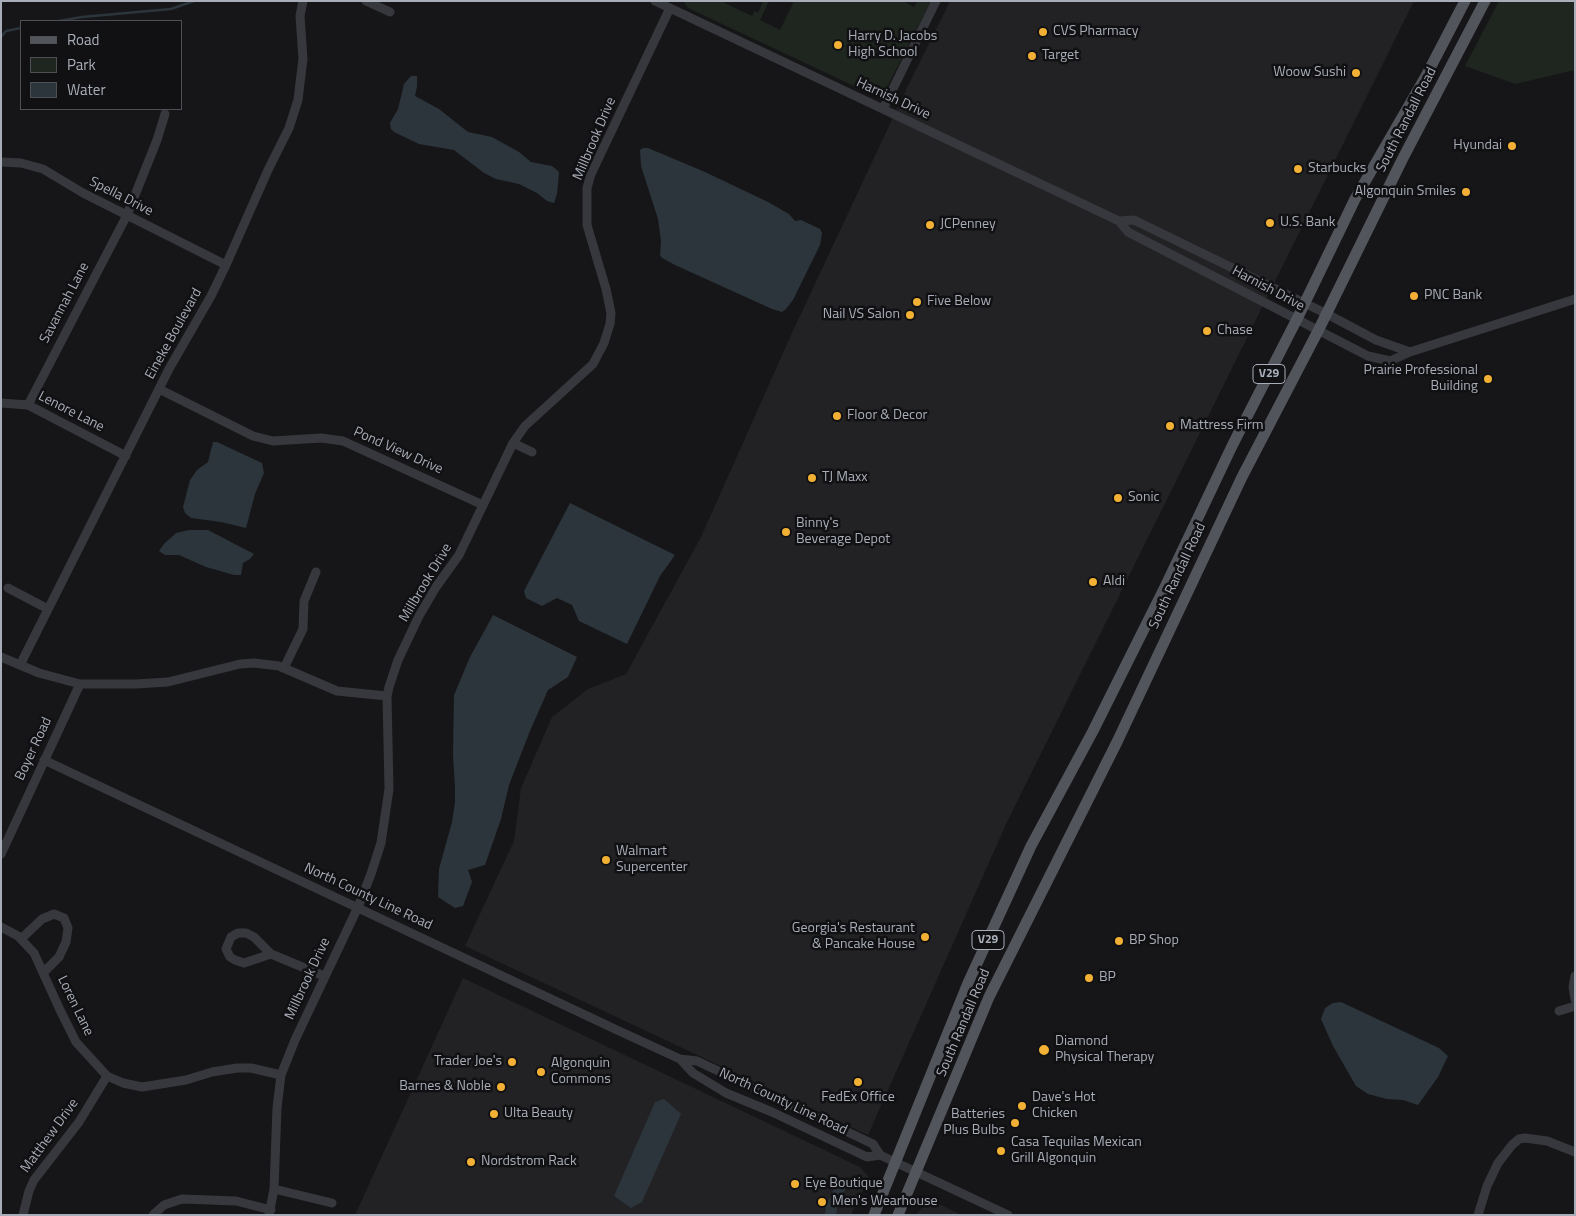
<!DOCTYPE html>
<style>
body{margin:0}
#map{position:relative;width:1576px;height:1216px;overflow:hidden;background:#161618;font-family:"Titillium Web",sans-serif}
canvas{display:block}
.frame{position:absolute;inset:0;border:2px solid #a8adb8;pointer-events:none}
.legend{position:absolute;left:20px;top:20px;width:162px;height:90px;box-sizing:border-box;background:#111113;border:1px solid #4d4f55;margin:0;padding:6px 9px;list-style:none;font-size:15px;color:#a8adb8}
.legend li{display:flex;align-items:center;gap:10px;height:25px}
.legend b{width:25px;border:1px solid #4d4f55}
</style>
<div id="map">
<canvas width="1576" height="1216"></canvas>
<div class="frame"></div>
<ul class="legend">
<li><b style="height:6px;background:#53555c"></b>Road</li>
<li><b style="height:14px;background:#1e261f"></b>Park</li>
<li><b style="height:14px;background:#2c353c"></b>Water</li>
</ul>
</div>
<script>
const context = document.querySelector('canvas').getContext('2d');
context.lineJoin = 'round';
function fillPath(path, color) { context.fillStyle = color; context.fill(path, 'evenodd'); }
const shape = rows => new Path2D(rows.map(r => 'M' + r).join(''));
function strokePath(path, color, width, dash) { context.strokeStyle = color; context.lineWidth = width; context.lineCap = dash ? 'butt' : 'round'; context.setLineDash(dash || []); context.stroke(path); }
function label(font, color, halo, rows, align = 'center') {
  context.font = font + ' "Titillium Web",sans-serif'; context.lineWidth = 5; context.setLineDash([]); context.textBaseline = 'middle'; context.strokeStyle = halo; context.fillStyle = color; for (const [text, x, y, turn = 0] of rows) {
    context.save(); context.translate(x, y); context.rotate((+turn || 0) * Math.PI / 180); context.textAlign = isNaN(turn) ? turn : align; if (halo) context.strokeText(text, 0, 0); context.fillText(text, 0, 0); context.restore();
  }
}
fillPath(shape([
 [950,1,1414,1,1007,822,868,1135,465,946,514,841,521,788,552,717,588,689,626,674,701,537,791,335,903,96],
 [463,978,860,1167,869,1177,851,1215,355,1215],
 [928,1201,939,1204,961,1215,916,1215]
]), '#222225');
fillPath(shape([
 [683,1,721,1,752,16,755,11,758,13,763,1,769,1,760,20,780,30,794,1,903,1,914,7,917,1,931,1,886,89,881,93,876,94,869,93,688,8],
 [1499,1,1575,1,1575,70,1515,84,1465,66]
]), '#1e261f');
fillPath(shape([
 [411,76,417,76,417,86,415,96,439,109,468,132,492,137,519,152,531,162,552,166,559,172,557,194,554,203,547,201,537,193,519,184,496,179,484,173,454,150,419,144,394,132,391,129,390,123,398,109,404,84],
 [643,148,648,148,705,172,768,202,789,214,795,221,801,220,820,229,822,233,820,245,793,300,786,309,782,312,772,309,675,265,662,258,660,255,661,241,658,219,641,166,640,150],
 [213,442,217,442,262,463,264,473,255,494,246,528,221,522,191,518,185,513,183,507,190,480,197,470,208,462],
 [570,503,675,555,660,576,627,644,579,621,572,605,557,598,542,606,526,598,524,591],
 [189,530,208,530,254,554,250,559,243,563,241,575,234,575,206,567,179,555,165,555,159,551,164,544,176,533],
 [493,615,577,657,568,677,548,690,530,731,509,785,501,819,485,865,468,870,472,882,463,906,455,908,438,897,439,869,452,822,455,802,455,786,453,755,454,695,470,657],
 [1341,1002,1439,1048,1448,1056,1438,1077,1418,1105,1403,1100,1387,1099,1368,1094,1356,1086,1333,1046,1321,1019,1325,1008,1333,1003],
 [664,1099,681,1114,642,1202,631,1208,614,1196,655,1102],
 [838,1180,843,1181,846,1188,838,1202,836,1215,825,1215,826,1206]
]), '#2c353c');
strokePath(shape([
 [59,21,82,17,171,9,194,1],
 [1,37,6,31,21,28]
]), '#2c353c', 2.5);
strokePath(shape([
 [366,1,390,12],
 [655,1,1119,221,1128,232,1368,356,1390,361,1410,352,1575,299],
 [883,109,936,1],
 [1,162,21,163,43,169,83,193,226,265],
 [1119,221,1134,220,1327,314,1376,340,1410,352],
 [159,389,253,436,273,441,321,438,343,441,483,505],
 [1,403,28,405,126,456],
 [28,405,127,215,157,140,165,114],
 [513,443,532,452],
 [8,588,48,609],
 [1,657,39,673,80,684,136,684,168,682,240,664,254,663,279,666,337,691,387,696],
 [20,665,169,369,211,296,226,265,268,170,289,128,298,100,300,83,303,59,300,16,303,1],
 [284,668,303,629,304,601,316,572],
 [44,760,617,1030,680,1059,697,1061,814,1116,873,1144,880,1155,1008,1215],
 [1,854,80,684],
 [1,927,18,936,34,953,60,1010,76,1042,107,1076,123,1083,142,1087,186,1080,212,1072,237,1068,251,1068,281,1075],
 [21,939,42,919,54,914,64,918,68,928,66,942,59,957,43,973],
 [271,954,244,963,235,960,230,957,226,949,231,937,238,933,246,933,254,937,271,954,324,976],
 [1575,976,1573,987,1575,999],
 [1559,1011,1575,1006],
 [680,1059,693,1073,726,1093,772,1112,867,1157,880,1155],
 [274,1189,332,1203],
 [23,1215,29,1191,34,1180,79,1122,107,1076],
 [153,1215,164,1205,182,1199,236,1201,271,1210],
 [269,1215,274,1189,277,1108,281,1075,295,1040,358,907,371,874,381,843,389,789,387,696,389,687,398,660,419,616,436,587,459,555,513,443,525,426,593,364,604,343,610,324,611,313,606,289,587,225,587,188,591,174,670,8],
 [1478,1215,1487,1186,1498,1163,1512,1145,1519,1139,1525,1138,1547,1141,1575,1152]
]), '#37383d', 9);
strokePath(shape([
 [874,1215,968,983,1031,846,1093,731,1165,587,1233,444,1297,319,1355,199,1426,76,1465,1],
 [898,1215,989,997,1117,742,1242,477,1318,331,1402,160,1485,1]
]), '#53555c', 11);
for (const [x, y, r, color] of [
 [1043,32,5,"#f2b134"],
 [838,45,5,"#f2b134"],
 [1032,56,5,"#f2b134"],
 [1356,73,5,"#f2b134"],
 [1512,146,5,"#f2b134"],
 [1298,169,5,"#f2b134"],
 [1466,192,5,"#f2b134"],
 [1270,223,5,"#f2b134"],
 [930,225,5,"#f2b134"],
 [1414,296,5,"#f2b134"],
 [917,302,5,"#f2b134"],
 [910,315,5,"#f2b134"],
 [1207,331,5,"#f2b134"],
 [1488,379,5,"#f2b134"],
 [837,416,5,"#f2b134"],
 [1170,426,5,"#f2b134"],
 [812,478,5,"#f2b134"],
 [1118,498,5,"#f2b134"],
 [786,532,5,"#f2b134"],
 [1093,582,5,"#f2b134"],
 [606,860,5,"#f2b134"],
 [925,937,5,"#f2b134"],
 [1119,941,5,"#f2b134"],
 [1089,978,5,"#f2b134"],
 [1044,1050,6,"#f2b134"],
 [512,1062,5,"#f2b134"],
 [541,1072,5,"#f2b134"],
 [858,1082,5,"#f2b134"],
 [501,1087,5,"#f2b134"],
 [1022,1106,5,"#f2b134"],
 [494,1114,5,"#f2b134"],
 [1015,1123,5,"#f2b134"],
 [1001,1151,5,"#f2b134"],
 [471,1162,5,"#f2b134"],
 [795,1184,5,"#f2b134"],
 [822,1202,5,"#f2b134"]
]) { const dot = new Path2D(); dot.arc(x, y, r, 0, 2 * Math.PI); context.fillStyle = color; context.fill(dot); strokePath(dot, '#111113', 2); }
for (const [x, y, w] of [
 [1269,374,32],
 [988,940,32]
]) { const box = new Path2D(); box.roundRect(x - w / 2, y - 9.5, w, 19, 4); context.fillStyle = '#111113'; context.fill(box); strokePath(box, '#a8adb8', 1); }
label('bold 12px', '#a8adb8', null, [
 ["V29",1269,374],
 ["V29",988,940]
]);
label('14px', '#a8adb8', '#111113', [
 ["CVS Pharmacy",1053,32],
 ["Harry D. Jacobs",848,37],
 ["High School",848,53],
 ["Target",1042,56],
 ["Woow Sushi",1346,73,"right"],
 ["Hyundai",1502,146,"right"],
 ["Starbucks",1308,169],
 ["Algonquin Smiles",1456,192,"right"],
 ["U.S. Bank",1280,223],
 ["JCPenney",940,225],
 ["PNC Bank",1424,296],
 ["Five Below",927,302],
 ["Nail VS Salon",900,315,"right"],
 ["Chase",1217,331],
 ["Prairie Professional",1478,371,"right"],
 ["Building",1478,387,"right"],
 ["Floor & Decor",847,416],
 ["Mattress Firm",1180,426],
 ["TJ Maxx",822,478],
 ["Sonic",1128,498],
 ["Binny's",796,524],
 ["Beverage Depot",796,540],
 ["Aldi",1103,582],
 ["Walmart",616,852],
 ["Supercenter",616,868],
 ["Georgia's Restaurant",915,929,"right"],
 ["& Pancake House",915,945,"right"],
 ["BP Shop",1129,941],
 ["BP",1099,978],
 ["Diamond",1055,1042],
 ["Physical Therapy",1055,1058],
 ["Trader Joe's",502,1062,"right"],
 ["Algonquin",551,1064],
 ["Commons",551,1080],
 ["Barnes & Noble",491,1087,"right"],
 ["FedEx Office",858,1098,"center"],
 ["Dave's Hot",1032,1098],
 ["Chicken",1032,1114],
 ["Ulta Beauty",504,1114],
 ["Batteries",1005,1115,"right"],
 ["Plus Bulbs",1005,1131,"right"],
 ["Casa Tequilas Mexican",1011,1143],
 ["Grill Algonquin",1011,1159],
 ["Nordstrom Rack",481,1162],
 ["Eye Boutique",805,1184],
 ["Men's Wearhouse",832,1202]
], 'left');
label('14px', '#a8adb8', '#111113', [
 ["Harnish Drive",893,99,25],
 ["South Randall Road",1407,120,-63],
 ["Millbrook Drive",595,139,-67],
 ["Spella Drive",121,197,27],
 ["Harnish Drive",1268,289,28],
 ["Savannah Lane",65,303,-62],
 ["Eineke Boulevard",174,334,-61],
 ["Lenore Lane",71,412,27],
 ["Pond View Drive",398,451,24],
 ["South Randall Road",1178,576,-65],
 ["Millbrook Drive",426,583,-59],
 ["Boyer Road",34,749,-65],
 ["North County Line Road",368,897,25],
 ["Millbrook Drive",308,979,-65],
 ["Loren Lane",75,1006,64],
 ["South Randall Road",964,1023,-67],
 ["North County Line Road",783,1102,25],
 ["Matthew Drive",50,1136,-54]
]);
</script>
